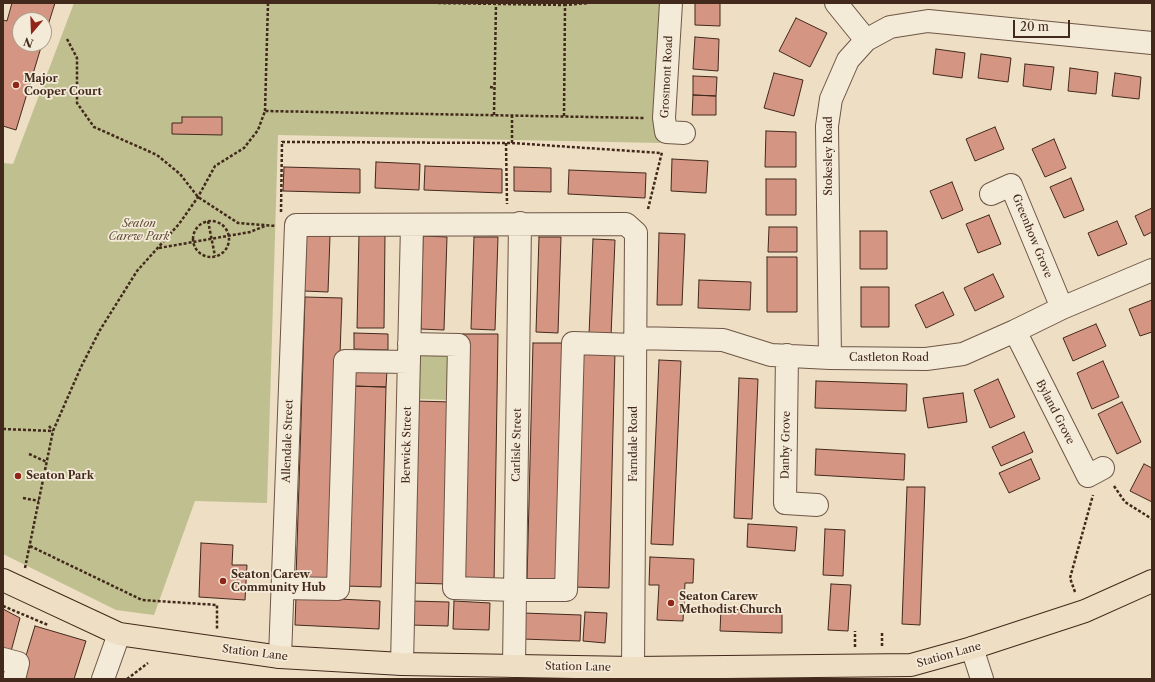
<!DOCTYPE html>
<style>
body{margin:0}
#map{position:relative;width:1155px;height:682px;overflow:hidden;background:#eedec3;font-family:"Libre Caslon Text",serif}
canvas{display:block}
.frame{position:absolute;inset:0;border:4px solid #42291c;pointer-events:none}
.north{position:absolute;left:12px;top:12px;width:40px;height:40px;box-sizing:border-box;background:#f4ead8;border:1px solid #ad9d8d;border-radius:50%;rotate:199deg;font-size:11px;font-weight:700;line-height:16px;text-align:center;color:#42291c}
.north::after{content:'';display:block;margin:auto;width:14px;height:18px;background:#8f2418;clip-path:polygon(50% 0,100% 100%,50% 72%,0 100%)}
.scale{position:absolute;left:1013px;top:20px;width:57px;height:18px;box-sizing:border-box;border:2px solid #42291c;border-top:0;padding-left:5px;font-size:12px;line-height:14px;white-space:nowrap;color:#42291c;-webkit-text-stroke:3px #f4ead8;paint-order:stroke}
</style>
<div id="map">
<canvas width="1155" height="682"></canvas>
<div class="frame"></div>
<div class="north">N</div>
<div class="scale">20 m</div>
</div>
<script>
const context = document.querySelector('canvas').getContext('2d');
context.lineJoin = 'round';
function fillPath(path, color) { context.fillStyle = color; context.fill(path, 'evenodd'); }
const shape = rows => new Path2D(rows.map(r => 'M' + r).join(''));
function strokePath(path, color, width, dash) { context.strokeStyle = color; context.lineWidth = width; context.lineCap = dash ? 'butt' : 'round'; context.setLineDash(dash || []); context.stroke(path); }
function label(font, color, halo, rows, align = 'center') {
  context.font = font + ' "Libre Caslon Text",serif'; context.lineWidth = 3.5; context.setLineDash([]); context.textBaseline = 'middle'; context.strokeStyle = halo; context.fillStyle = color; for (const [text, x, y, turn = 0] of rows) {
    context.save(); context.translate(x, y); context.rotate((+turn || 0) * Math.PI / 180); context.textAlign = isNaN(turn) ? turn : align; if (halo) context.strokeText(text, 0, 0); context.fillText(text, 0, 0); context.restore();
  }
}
fillPath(shape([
 [74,3,669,3,660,143,278,135,267,503,195,501,154,615,116,610,3,554,3,163,13,164],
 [418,348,453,349,452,400,417,399]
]), '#bfbf8f');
const building = shape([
 [12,3,55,3,44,38,44,20,20,20,20,44,42,44,16,130,3,126,3,20,7,21,12,3],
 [695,3,720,3,720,26,695,25,695,3],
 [796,18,827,33,810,67,779,51,796,18],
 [695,37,719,39,718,71,693,69,695,37],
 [936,49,965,53,962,78,933,74,936,49],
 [981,54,1011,58,1008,82,978,78,981,54],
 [1025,64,1054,67,1051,90,1023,86,1025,64],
 [1070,68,1098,72,1096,94,1068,91,1070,68],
 [774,73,803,80,794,116,764,108,774,73],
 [1115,73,1141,77,1139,99,1112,96,1115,73],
 [693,76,717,77,716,96,693,95,693,76],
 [693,95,716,96,716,115,692,115,693,95],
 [182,117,222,117,222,135,172,134,172,123,182,123,182,117],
 [995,127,1004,149,975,161,966,139,995,127],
 [766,131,796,132,796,167,765,167,766,131],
 [1054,139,1066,168,1045,177,1032,149,1054,139],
 [672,159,708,161,706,193,671,191,672,159],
 [376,162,420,164,419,190,375,188,376,162],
 [425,166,502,169,502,193,424,190,425,166],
 [284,167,360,169,360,193,283,191,284,167],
 [514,167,551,168,551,192,514,191,514,167],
 [569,170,646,173,645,198,568,194,569,170],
 [1071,178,1084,210,1064,218,1050,187,1071,178],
 [766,179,796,179,796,215,766,215,766,179],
 [952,182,963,210,942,219,930,191,952,182],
 [1152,208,1152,232,1144,236,1135,216,1152,208],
 [989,215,1001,244,978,253,966,224,989,215],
 [1117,221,1127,244,1098,256,1088,233,1117,221],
 [769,227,797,227,797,252,768,252,769,227],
 [860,231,887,231,887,269,860,269,860,231],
 [659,233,685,234,682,305,657,305,659,233],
 [359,234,385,235,384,328,357,328,359,234],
 [306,235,330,236,328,292,304,291,306,235],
 [423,236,447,237,444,330,421,329,423,236],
 [474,237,498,237,495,330,471,329,474,237],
 [539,237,561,237,558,333,536,332,539,237],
 [593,239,615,240,611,336,589,335,593,239],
 [767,257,797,257,797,312,767,312,767,257],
 [993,274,1004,297,975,311,964,288,993,274],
 [699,280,751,282,750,310,698,308,699,280],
 [861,287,889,287,889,327,861,327,861,287],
 [943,292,954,315,926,328,915,305,943,292],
 [305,297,342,298,332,580,296,578,305,297],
 [1152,300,1152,332,1140,336,1129,309,1152,300],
 [1096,324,1106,346,1073,361,1063,338,1096,324],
 [354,333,388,334,388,350,354,349,354,333],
 [463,334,498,334,494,585,459,585,463,334],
 [533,343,567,343,561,582,527,581,533,343],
 [578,350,615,351,609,588,573,587,578,350],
 [659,360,681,361,673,545,651,544,659,360],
 [1103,361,1119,397,1092,409,1077,373,1103,361],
 [352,369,387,370,386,387,351,386,352,369],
 [739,378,758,379,752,519,734,518,739,378],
 [998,379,1015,417,990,428,974,390,998,379],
 [816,381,907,384,906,411,815,408,816,381],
 [351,386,386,387,381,587,345,586,351,386],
 [963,393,967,422,928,428,923,398,963,393],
 [415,401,452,402,448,584,411,583,415,401],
 [1122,402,1141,442,1117,454,1098,414,1122,402],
 [1024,432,1033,452,1001,466,992,447,1024,432],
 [816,449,905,454,904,480,815,475,816,449],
 [1031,459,1040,479,1009,493,999,473,1031,459],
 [1144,464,1152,468,1152,502,1130,491,1144,464],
 [907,487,925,487,920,625,902,624,907,487],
 [748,524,797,527,795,551,747,547,748,524],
 [825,529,845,530,843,576,823,575,825,529],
 [201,543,233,545,232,565,247,565,245,600,199,597,201,543],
 [650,557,694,559,693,583,685,583,683,621,657,620,659,585,649,585,650,557],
 [831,584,851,585,848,631,828,630,831,584],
 [296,597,380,601,379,629,295,625,296,597],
 [411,601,449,602,448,626,410,625,411,601],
 [454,601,490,603,489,630,453,629,454,601],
 [3,609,20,618,10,655,3,653,3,609],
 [721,609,782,611,782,633,720,631,721,609],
 [585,612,607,613,605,643,583,641,585,612],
 [523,613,581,615,580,641,522,639,523,613],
 [35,626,86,641,74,679,19,679,35,626]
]);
fillPath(building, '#d59583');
strokePath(building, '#42291c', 1);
const minor = shape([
 [671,3,664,118,666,132,684,133],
 [836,3,866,40],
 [991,194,1011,185,1062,308],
 [1015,331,1088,476,1103,468],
 [635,338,723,340,771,355,830,358,926,359,963,354,1015,331,1062,308,1152,270],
 [409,344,459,345,454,588,515,590,566,590,573,343,635,345],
 [787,355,785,503,817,505],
 [830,358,827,126,831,99,848,60,866,40,890,27,928,21,1152,43],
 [283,588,338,589,345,361,409,362],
 [972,648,982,679],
 [280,657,296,225,626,224,636,233,633,668],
 [3,659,18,663,14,679],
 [402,664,412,225],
 [514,666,520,223],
 [103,679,119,634]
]);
const major = shape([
 [3,580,119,634,280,657,402,664,633,668,911,665,972,648,1085,611,1152,581]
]);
strokePath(minor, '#6d5646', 24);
strokePath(major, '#42291c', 24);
strokePath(shape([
 [438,3,565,5],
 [67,39,77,58,77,103,94,127,157,155,180,174,198,197,238,223,276,226],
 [490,87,495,88],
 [265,111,268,3],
 [494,115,496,5],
 [564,116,565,5,589,3],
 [506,143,507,204],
 [512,143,512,115],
 [648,209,662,152],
 [281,212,282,142,512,143,661,153],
 [208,221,215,256],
 '193 239a18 18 0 1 1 36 0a18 18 0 1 1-36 0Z',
 [159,248,250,232,265,226],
 [49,426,53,431],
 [3,429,53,431],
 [29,454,47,462],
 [1114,486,1125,502,1152,519],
 [23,498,39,501],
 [30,546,142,600,217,605,217,629],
 [25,568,53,431,81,367,100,330,137,271,179,224,198,197,215,166,244,148,258,130,265,111,645,118],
 [1075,592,1070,578,1093,495],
 [3,606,48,625],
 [882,633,882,646],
 [855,647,855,631],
 [127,679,148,663]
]), '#42291c', 2.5, [3, 2]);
strokePath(minor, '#f4ead8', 22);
strokePath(major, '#eedec3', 22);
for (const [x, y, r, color] of [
 [16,85,4,"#8f2418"],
 [18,476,4,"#8f2418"],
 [223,581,4,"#8f2418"],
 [671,603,4,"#8f2418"]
]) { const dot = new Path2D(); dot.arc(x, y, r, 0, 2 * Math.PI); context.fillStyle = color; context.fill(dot); strokePath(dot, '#f4ead8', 1.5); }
label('11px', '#42291c', '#f4ead8', [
 ["Grosmont Road",667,77,-87],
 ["Stokesley Road",829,156,-90],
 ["Greenhow Grove",1032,236,68],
 ["Castleton Road",889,358],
 ["Byland Grove",1055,412,63],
 ["Allendale Street",288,441,-88],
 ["Farndale Road",634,444,-90],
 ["Berwick Street",407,445,-89],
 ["Carlisle Street",517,445,-89],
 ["Danby Grove",786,445,-89],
 ["Station Lane",255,653,7],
 ["Station Lane",949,655,-16],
 ["Station Lane",578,667,1]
]);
label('bold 11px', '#42291c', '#f4ead8', [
 ["Major",24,79],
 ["Cooper Court",24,92],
 ["Seaton Park",26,476],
 ["Seaton Carew",231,575],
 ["Community Hub",231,588],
 ["Seaton Carew",679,597],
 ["Methodist Church",679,610]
], 'left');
label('italic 11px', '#614e39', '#f4ead8', [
 ["Seaton",139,224],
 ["Carew Park",139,237]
]);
</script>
